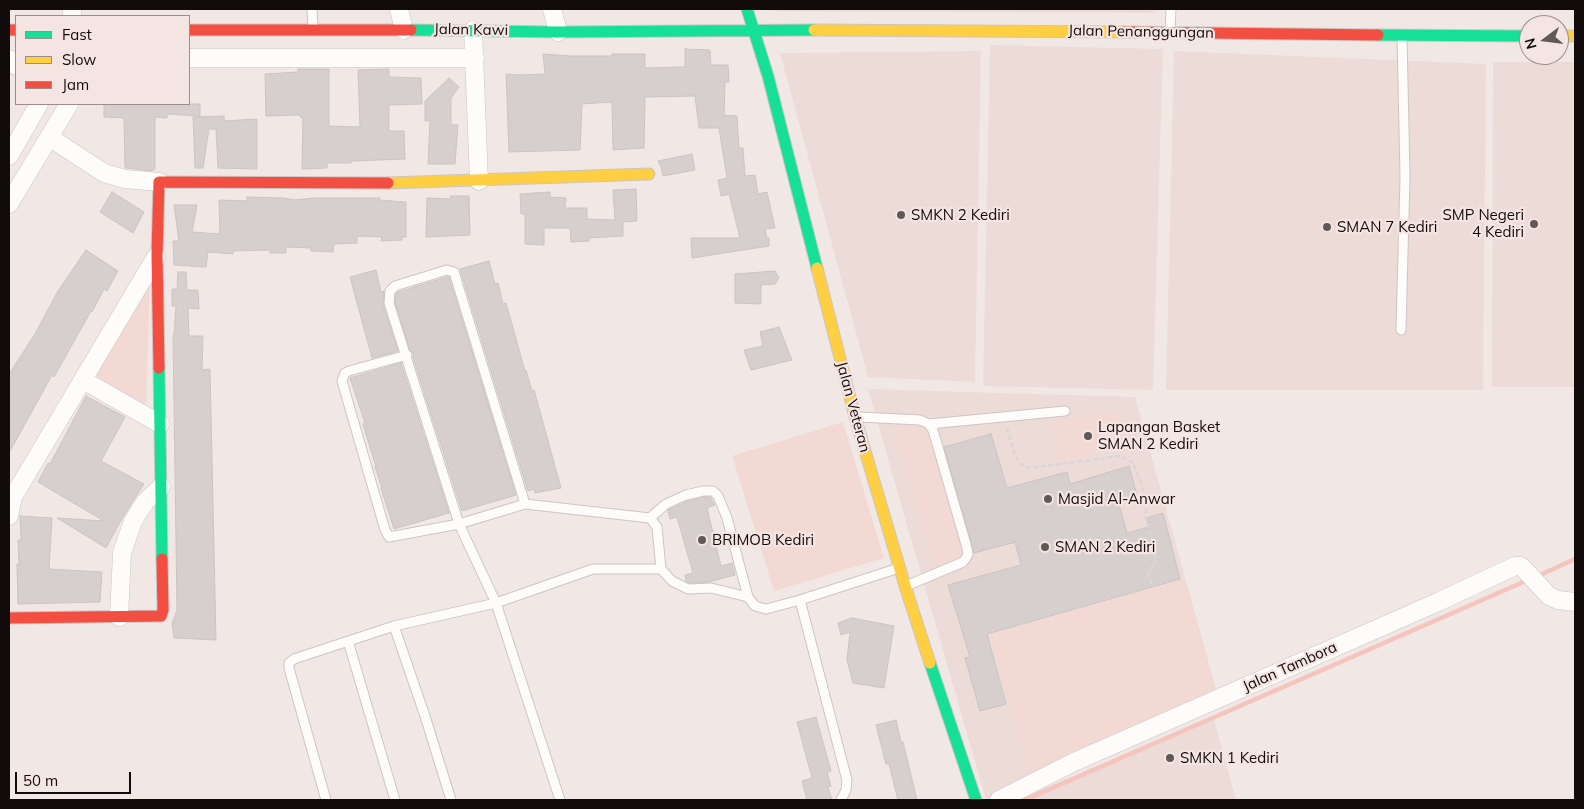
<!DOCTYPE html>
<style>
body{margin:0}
#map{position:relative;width:1584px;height:809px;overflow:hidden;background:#f1e8e6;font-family:Mulish,sans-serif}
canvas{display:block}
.frame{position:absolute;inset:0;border:10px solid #110c0b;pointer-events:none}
.legend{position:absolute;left:15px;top:15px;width:175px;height:90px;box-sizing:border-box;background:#f5e5e2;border:1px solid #9a8e8c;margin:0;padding:6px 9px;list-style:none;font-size:15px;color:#110c0b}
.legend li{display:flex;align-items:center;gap:10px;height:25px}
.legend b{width:25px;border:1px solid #9a8e8c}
.north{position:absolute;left:1519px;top:15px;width:50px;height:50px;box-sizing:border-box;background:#f5e5e2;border:1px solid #9a8e8c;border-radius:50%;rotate:255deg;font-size:14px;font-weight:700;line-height:20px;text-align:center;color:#110c0b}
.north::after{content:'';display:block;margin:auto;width:18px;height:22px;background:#5f5958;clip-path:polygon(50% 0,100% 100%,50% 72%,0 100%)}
.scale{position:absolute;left:15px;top:772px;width:116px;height:22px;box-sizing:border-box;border:2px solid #110c0b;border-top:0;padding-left:6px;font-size:15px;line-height:18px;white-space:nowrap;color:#110c0b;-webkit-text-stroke:4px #f5e5e2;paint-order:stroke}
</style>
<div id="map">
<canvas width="1584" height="809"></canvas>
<div class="frame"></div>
<ul class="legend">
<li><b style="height:6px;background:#16e098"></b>Fast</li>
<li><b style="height:6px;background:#ffcf43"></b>Slow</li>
<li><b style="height:6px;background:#f24e42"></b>Jam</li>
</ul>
<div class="north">N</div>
<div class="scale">50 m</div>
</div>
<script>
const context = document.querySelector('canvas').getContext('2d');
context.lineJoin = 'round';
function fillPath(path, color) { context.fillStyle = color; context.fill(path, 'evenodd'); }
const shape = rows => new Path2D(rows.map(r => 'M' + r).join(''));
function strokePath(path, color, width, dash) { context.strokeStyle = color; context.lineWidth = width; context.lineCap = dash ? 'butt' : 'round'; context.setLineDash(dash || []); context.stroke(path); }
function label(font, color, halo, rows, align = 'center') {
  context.font = font + ' Mulish,sans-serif'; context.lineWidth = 4.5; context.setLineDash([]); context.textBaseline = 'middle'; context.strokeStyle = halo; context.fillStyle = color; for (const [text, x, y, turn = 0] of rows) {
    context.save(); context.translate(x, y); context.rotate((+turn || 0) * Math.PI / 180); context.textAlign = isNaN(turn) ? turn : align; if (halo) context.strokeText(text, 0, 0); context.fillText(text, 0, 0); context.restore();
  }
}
fillPath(shape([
 [768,9,1156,9,1156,13,769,11],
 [990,45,1163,49,1153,390,983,386],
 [981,51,975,382,868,377,780,53],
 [1174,51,1486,64,1483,390,1166,390],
 [1493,62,1575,62,1575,387,1492,387],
 [868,389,1135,397,1218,696,986,800],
 [1213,716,1236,800,1017,800]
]), '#eddbd8');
fillPath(shape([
 [150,282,146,409,96,376],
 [1117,411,1124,448,1059,460,1051,423],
 [843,422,884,558,774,591,732,456],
 [892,423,929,429,964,554,935,568],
 [1184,579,1216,695,1030,778,990,634]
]), '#f3d9d4');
strokePath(shape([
 [1538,576,1575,559],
 [1025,800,1528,580]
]), '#f4c4bd', 4.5);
const building = shape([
 [685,49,710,50,711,65,728,65,729,82,725,82,724,115,737,116,739,148,743,148,745,176,755,175,758,194,767,192,775,228,765,229,767,238,769,238,769,246,692,258,691,238,740,238,729,194,721,196,718,180,727,178,719,128,699,128,695,96,645,97,644,148,613,150,612,102,582,104,580,150,509,152,506,74,520,75,545,74,543,54,571,56,612,56,612,54,645,54,645,68,685,67,685,49],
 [298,69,329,69,329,126,360,127,358,70,389,69,389,77,421,78,422,104,389,105,389,131,404,131,405,159,351,161,351,163,327,163,327,168,302,169,303,118,300,117,300,115,266,116,265,74,298,72,298,69],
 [449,78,459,87,451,98,451,125,458,125,455,164,428,164,430,121,425,121,425,101,449,78],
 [104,104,200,104,200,116,167,114,167,118,155,117,155,169,151,171,127,168,125,168,124,118,104,117,104,104],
 [224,116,224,121,257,119,257,169,218,168,216,129,209,129,203,168,195,168,193,117,224,116],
 [692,154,695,170,663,176,661,167,658,161,692,154],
 [636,189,637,221,623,222,623,236,589,238,589,241,571,242,570,228,544,228,544,245,525,244,525,214,521,214,520,194,550,192,550,197,566,198,565,208,587,208,587,219,615,220,613,190,636,189],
 [112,192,144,212,133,233,100,212,112,192],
 [451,196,469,196,470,235,426,237,427,198,450,199,451,196],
 [247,197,284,198,295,200,313,198,380,198,379,200,406,202,406,237,402,237,402,240,381,241,382,237,357,236,357,243,334,244,333,252,311,251,311,248,286,247,286,253,270,253,270,250,233,251,233,254,208,252,206,267,174,265,173,241,179,241,174,205,197,205,192,232,220,234,219,200,247,201,247,197],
 [86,250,118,271,107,291,104,289,92,312,91,311,54,377,52,375,9,453,9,374,35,334,58,291,86,250],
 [489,261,495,284,498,283,503,304,506,303,525,371,526,370,532,391,534,390,561,488,535,493,534,489,528,491,460,269,489,261],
 [376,270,381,292,384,291,383,305,398,351,372,358,350,277,376,270],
 [775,271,779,278,775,284,761,285,761,304,735,303,735,274,775,271],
 [178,272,186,272,187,290,198,290,199,309,188,308,189,336,203,336,202,370,210,369,216,640,174,638,172,624,177,610,173,335,174,335,176,306,172,306,172,289,177,289,178,272],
 [447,277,449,277,516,495,462,511,413,357,413,353,410,350,395,302,396,294,398,292,447,277],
 [779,327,792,360,751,370,744,350,763,346,760,332,779,327],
 [401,363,449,513,394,529,381,488,382,488,375,467,376,467,363,424,365,423,350,378,401,363],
 [86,396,125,417,101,461,144,484,124,515,106,548,57,518,104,521,38,482,48,463,50,464,86,396],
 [991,434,1007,488,1067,472,1070,484,1129,466,1137,495,1118,501,1127,533,1149,527,1147,518,1163,513,1180,579,987,634,1006,704,980,711,965,658,970,657,948,585,1021,565,1015,542,974,553,944,447,991,434],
 [704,497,710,497,715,505,707,508,721,566,732,563,735,575,709,582,689,583,686,581,685,575,693,573,677,517,670,519,668,510,688,501,704,497],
 [20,516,52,518,49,569,102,572,100,602,18,604,17,564,19,564,18,540,21,540,20,516],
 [852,618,894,626,884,688,853,683,847,660,850,632,841,635,838,623,852,618],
 [816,717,831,771,827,772,831,786,828,787,832,800,807,800,802,781,812,778,797,722,816,717],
 [896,720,901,742,903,742,917,800,898,800,889,764,886,764,880,741,876,725,896,720]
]);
fillPath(building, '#d6cfce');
strokePath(building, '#cac4c2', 1);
const lane = shape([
 [312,9,313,28],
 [1170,31,1171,9],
 [1401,330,1405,177,1402,35],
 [407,355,349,371,345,373,342,381,385,530,389,537,459,524,525,504,650,518,657,527,661,569,672,581,688,589,711,588,748,597],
 [858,417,920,420,929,424,933,430,967,548,968,555,963,562,906,586],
 [929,424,1065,411],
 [525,504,454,272,447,270,395,286,390,291,389,303,459,524,496,603,560,800],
 [650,518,666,504,686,495,703,491,713,491,718,496,727,518,748,597,755,606,766,609,800,600,899,568],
 [800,600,847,780,846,790,841,800],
 [394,626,425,716,451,800],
 [348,641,395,800],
 [326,800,289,668,289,663,294,659,394,626,496,603,593,569,661,569]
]);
const street = shape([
 [72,9,72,16],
 [399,9,404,30],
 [552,9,558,32],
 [473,30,479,181],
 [189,58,475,58],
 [9,59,16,66],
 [49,137,104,173,125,179,159,182],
 [9,156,39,104],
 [9,204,69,104],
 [83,380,160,424],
 [9,516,13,497,156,257],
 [119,617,122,553,133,521,145,502,161,487],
 [999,800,1074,762,1438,602,1515,566,1521,566,1523,568,1549,596,1558,600,1575,602]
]);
const fast = shape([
 [747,9,768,76,817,268],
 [411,30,558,32,814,30],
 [1378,35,1529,36],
 [159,368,162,559],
 [930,663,976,800]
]);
const slow = shape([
 [814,30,1123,32],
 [1559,36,1575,36],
 [388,183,649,174],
 [817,268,855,417,905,586,930,663]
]);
const jam = shape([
 [9,30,16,30],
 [189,30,411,30],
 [1123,32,1378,35],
 [159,368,157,255,159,182,388,183],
 [9,618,161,616,163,610,162,559]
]);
strokePath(lane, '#ccc5c3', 11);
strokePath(street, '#ccc5c3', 19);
strokePath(fast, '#ccc5c3', 13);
strokePath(slow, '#ccc5c3', 13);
strokePath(jam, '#ccc5c3', 13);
strokePath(shape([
 [1007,428,1015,455,1020,464,1029,468,1120,456,1133,463,1142,485,1146,508,1146,518,1157,559,1148,573,1153,587]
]), '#d9d6d6', 2.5, [5, 2.5]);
strokePath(lane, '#fdfcfb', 9);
strokePath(street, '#fdfcfb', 18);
strokePath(fast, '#16e098', 11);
strokePath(slow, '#ffcf43', 11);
strokePath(jam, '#f24e42', 11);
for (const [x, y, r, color] of [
 [901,215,5,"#5f5958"],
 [1534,224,5,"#5f5958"],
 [1327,227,5,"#5f5958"],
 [1088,436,5,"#5f5958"],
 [1048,499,5,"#5f5958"],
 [702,540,5,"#5f5958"],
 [1045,547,5,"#5f5958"],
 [1170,758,5,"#5f5958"]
]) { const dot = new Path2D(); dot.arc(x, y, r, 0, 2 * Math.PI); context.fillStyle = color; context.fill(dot); strokePath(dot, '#f5e5e2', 2); }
label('15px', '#110c0b', '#f5e5e2', [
 ["Jalan Kawi",471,30,1],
 ["Jalan Penanggungan",1141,32,1],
 ["Jalan Veteran",853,407,75],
 ["Jalan Tambora",1290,667,-24]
]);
label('15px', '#110c0b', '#f5e5e2', [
 ["SMKN 2 Kediri",911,215],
 ["SMP Negeri",1524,215,"right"],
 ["4 Kediri",1524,232,"right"],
 ["SMAN 7 Kediri",1337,227],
 ["Lapangan Basket",1098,427],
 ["SMAN 2 Kediri",1098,444],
 ["Masjid Al-Anwar",1058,499],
 ["BRIMOB Kediri",712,540],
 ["SMAN 2 Kediri",1055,547],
 ["SMKN 1 Kediri",1180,758]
], 'left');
</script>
